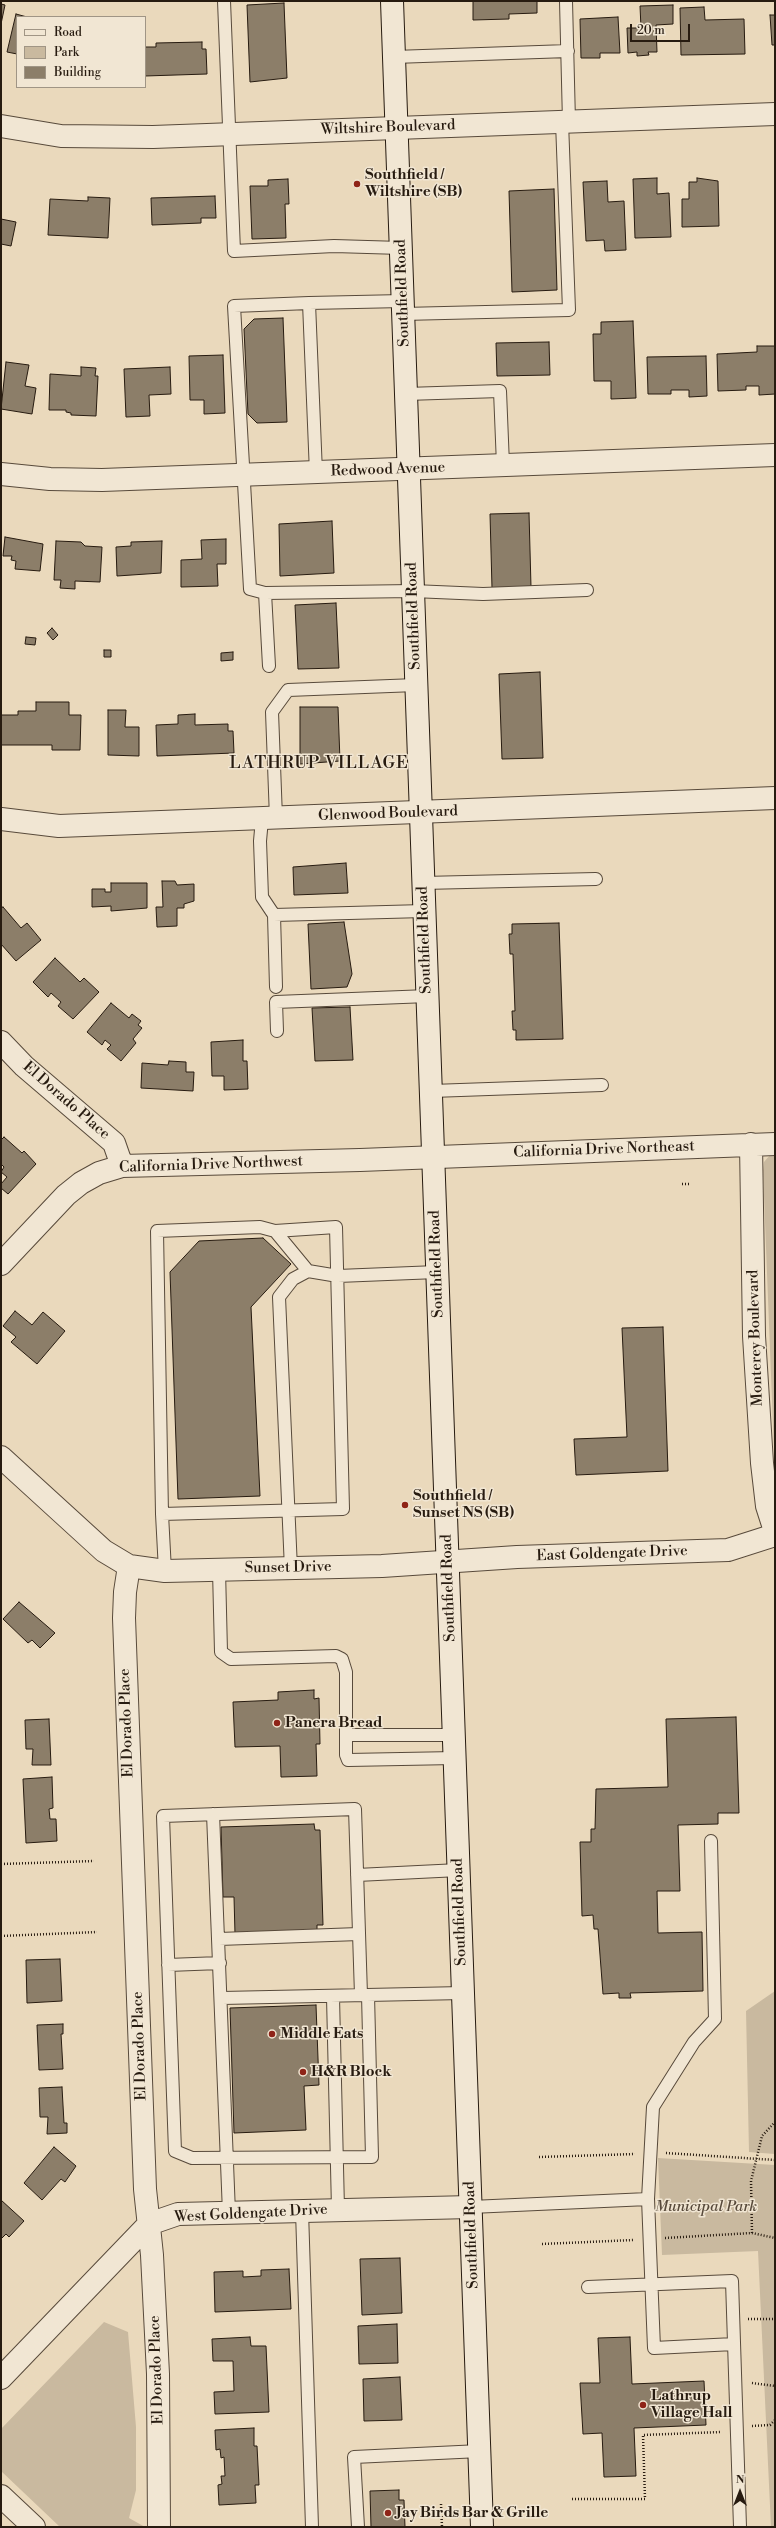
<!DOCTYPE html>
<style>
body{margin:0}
#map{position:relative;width:776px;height:2528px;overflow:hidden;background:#ead9bc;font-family:"Libre Bodoni",serif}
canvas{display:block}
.frame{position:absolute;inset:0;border:2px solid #271b10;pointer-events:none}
.legend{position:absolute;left:16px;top:16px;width:130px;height:72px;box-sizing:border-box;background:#f1e6d3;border:1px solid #a09585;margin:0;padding:5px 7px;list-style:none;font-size:12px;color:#271b10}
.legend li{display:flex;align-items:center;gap:8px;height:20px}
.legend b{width:20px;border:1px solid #a09585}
.north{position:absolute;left:720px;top:2472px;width:40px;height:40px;-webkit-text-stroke:3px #f1e6d3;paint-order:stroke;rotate:0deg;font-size:11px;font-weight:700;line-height:16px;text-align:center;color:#271b10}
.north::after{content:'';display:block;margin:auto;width:14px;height:18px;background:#271b10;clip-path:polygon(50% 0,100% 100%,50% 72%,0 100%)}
.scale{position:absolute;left:630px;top:24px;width:60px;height:18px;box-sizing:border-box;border:2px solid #271b10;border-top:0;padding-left:5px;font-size:12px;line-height:14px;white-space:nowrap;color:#271b10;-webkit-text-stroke:3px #f1e6d3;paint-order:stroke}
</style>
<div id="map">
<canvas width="776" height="2528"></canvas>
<div class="frame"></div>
<ul class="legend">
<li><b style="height:5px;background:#f1e6d3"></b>Road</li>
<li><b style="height:11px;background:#c9b99f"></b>Park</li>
<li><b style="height:11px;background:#8c7e69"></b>Building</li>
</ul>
<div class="north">N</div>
<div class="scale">20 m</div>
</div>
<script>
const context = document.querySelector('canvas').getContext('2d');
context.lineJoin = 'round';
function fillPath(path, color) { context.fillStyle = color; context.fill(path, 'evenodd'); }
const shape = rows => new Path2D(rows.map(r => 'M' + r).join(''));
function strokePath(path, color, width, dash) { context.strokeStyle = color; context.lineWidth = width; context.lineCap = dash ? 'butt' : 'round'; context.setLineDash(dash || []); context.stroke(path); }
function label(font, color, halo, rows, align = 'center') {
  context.font = font + ' "Libre Bodoni",serif'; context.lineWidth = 3; context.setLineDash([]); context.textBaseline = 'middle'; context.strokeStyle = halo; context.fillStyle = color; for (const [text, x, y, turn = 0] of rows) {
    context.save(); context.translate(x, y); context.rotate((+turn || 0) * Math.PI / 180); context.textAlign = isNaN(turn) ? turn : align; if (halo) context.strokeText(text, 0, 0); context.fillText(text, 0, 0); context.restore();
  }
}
fillPath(shape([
 [770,1155,775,1155,775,1477,763,1171,764,1162],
 [775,1991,775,2154,749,2152,746,2011],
 [658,2158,775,2165,775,2527,771,2527,758,2251,662,2255],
 [104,2322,128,2332,136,2427,136,2490,129,2518,145,2527,60,2527,1,2471,1,2429]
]), '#c9b99f');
const building = shape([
 [473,1,537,1,537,13,509,14,509,19,473,20,473,1],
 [284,3,287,78,250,82,247,5,284,3],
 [1,4,5,5,1,24,1,4],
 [673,5,673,24,656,25,657,52,648,52,649,55,637,56,637,52,628,53,627,28,641,28,640,6,673,5],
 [704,7,705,20,744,19,745,54,681,55,680,8,704,7],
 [16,14,27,17,17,17,17,54,7,52,16,14],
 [770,15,775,15,775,45,772,45,770,15],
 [618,17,620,53,600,53,600,58,581,58,580,19,618,17],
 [202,42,202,49,206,49,207,74,145,76,145,47,156,47,156,43,202,42],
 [657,178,657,194,669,193,671,237,635,238,633,179,657,178],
 [697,178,718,181,719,226,682,227,682,199,689,199,689,182,697,182,697,178],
 [288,179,289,204,285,204,286,238,252,239,250,186,268,186,268,180,288,179],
 [607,181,608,202,624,201,626,250,605,251,604,240,586,241,583,182,607,181],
 [554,189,557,290,512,292,509,191,554,189],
 [215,196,216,218,201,218,201,223,152,225,151,198,215,196],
 [88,197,110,198,108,238,48,235,50,199,88,201,88,197],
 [1,219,16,222,11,246,1,244,1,219],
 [283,318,287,422,257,423,248,414,244,329,254,319,283,318],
 [633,321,636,398,611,399,611,381,594,381,593,334,601,334,601,322,633,321],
 [549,342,550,375,497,376,496,343,549,342],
 [757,346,775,346,775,394,759,395,759,386,746,386,746,390,718,391,717,354,757,352,757,346],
 [223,355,225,413,204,414,204,400,190,400,189,356,223,355],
 [706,356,707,396,689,397,689,390,671,390,671,394,648,394,647,357,706,356],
 [6,362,29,365,25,386,36,388,32,414,1,409,6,362],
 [81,367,96,368,95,376,98,376,96,416,71,415,71,413,66,412,66,410,49,410,50,374,81,376,81,367],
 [170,367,171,394,149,395,150,416,126,417,124,369,170,367],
 [529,513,531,587,492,588,490,514,529,513],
 [332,521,334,573,280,576,279,524,332,521],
 [5,537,43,544,40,571,15,569,16,561,11,560,12,556,3,556,5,537],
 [226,539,226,564,217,564,218,586,181,587,181,560,202,559,201,540,226,539],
 [56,541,81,542,85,546,102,547,100,582,75,581,75,589,60,588,61,580,54,580,56,541],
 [162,541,161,573,117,576,116,547,131,546,131,542,162,541],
 [336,603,339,668,298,669,295,605,336,603],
 [52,628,58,635,53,640,47,633,52,628],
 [26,637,36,638,35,645,25,644,26,637],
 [104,650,111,650,111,657,104,657,104,650],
 [233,652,233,660,221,661,221,653,233,652],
 [540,672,543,758,502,759,499,674,540,672],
 [36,702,69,702,69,715,81,715,80,750,52,750,52,745,1,745,1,715,18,715,18,711,36,711,36,702],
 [300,707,338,707,340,761,300,764,300,707],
 [108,710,126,710,125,727,139,727,139,756,108,755,108,710],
 [195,714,195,725,228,724,228,731,233,731,234,753,157,756,156,725,178,724,178,715,195,714],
 [346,863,348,893,294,895,293,867,346,863],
 [162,881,175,881,177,885,194,884,194,901,184,904,184,908,177,908,177,926,157,927,156,907,163,907,162,881],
 [111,883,147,883,147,908,111,911,111,906,92,907,92,889,105,889,105,892,111,892,111,883],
 [3,907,21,928,27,923,41,940,16,961,1,944,1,908,3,907],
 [344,922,352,974,347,987,311,989,308,924,344,922],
 [559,923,563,1039,516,1040,516,1030,513,1030,512,1011,515,1011,513,954,510,954,509,934,512,934,512,924,559,923],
 [55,958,80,982,84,978,99,992,73,1019,58,1006,61,1002,51,993,48,997,33,982,55,958],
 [111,1003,129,1018,132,1014,141,1021,138,1025,142,1028,133,1039,136,1043,121,1061,107,1049,111,1045,105,1040,102,1045,87,1032,111,1003],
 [350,1007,353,1060,315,1061,312,1008,350,1007],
 [243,1040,243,1061,247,1061,248,1089,224,1090,224,1076,212,1076,211,1042,243,1040],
 [169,1061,186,1062,186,1072,194,1072,193,1091,141,1088,142,1063,168,1065,169,1061],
 [4,1137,22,1153,24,1151,36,1164,8,1194,1,1188,1,1184,7,1177,1,1172,4,1167,1,1164,1,1140,4,1137],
 [263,1238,291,1264,251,1307,260,1496,178,1499,170,1272,199,1241,263,1238],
 [15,1311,32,1325,43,1312,65,1331,37,1364,11,1342,16,1337,3,1326,15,1311],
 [663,1327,668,1471,576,1475,574,1439,627,1437,622,1328,663,1327],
 [19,1602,55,1633,40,1648,32,1640,28,1643,3,1619,19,1602],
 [314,1690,314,1699,319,1698,320,1744,316,1744,317,1776,281,1777,280,1746,235,1747,233,1702,278,1700,278,1692,314,1690],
 [736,1717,739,1813,718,1813,718,1824,678,1825,680,1891,657,1891,658,1933,702,1932,703,1991,630,1993,631,1998,619,1998,619,1993,603,1994,598,1929,594,1929,593,1915,582,1916,580,1842,591,1842,591,1829,595,1829,596,1789,668,1787,666,1719,736,1717],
 [49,1719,51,1765,32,1765,33,1749,26,1749,25,1720,49,1719],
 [52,1777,53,1808,49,1809,50,1819,56,1819,57,1841,26,1843,23,1779,52,1777],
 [314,1824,315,1830,320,1830,323,1925,317,1925,317,1931,235,1934,234,1897,223,1897,221,1827,314,1824],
 [60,1959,62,2001,27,2003,26,1960,60,1959],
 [316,2005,319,2085,304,2086,306,2130,234,2133,230,2008,316,2005],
 [63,2024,63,2034,61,2034,63,2069,39,2070,37,2025,63,2024],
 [62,2087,64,2123,67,2123,67,2133,47,2134,48,2117,40,2117,39,2088,62,2087],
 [54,2147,76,2166,65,2182,61,2179,42,2200,24,2183,54,2147],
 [1,2200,24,2221,9,2237,6,2234,1,2239,1,2200],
 [400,2258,402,2313,362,2315,360,2259,400,2258],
 [289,2269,291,2309,215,2312,214,2272,243,2271,243,2277,261,2276,261,2270,289,2269],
 [397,2324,398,2363,359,2364,358,2326,397,2324],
 [250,2337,251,2346,266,2346,269,2412,215,2414,214,2392,234,2391,233,2361,213,2361,212,2339,250,2337],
 [630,2337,632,2384,704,2381,706,2425,634,2428,636,2476,604,2477,602,2433,583,2434,580,2383,600,2383,598,2338,630,2337],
 [400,2377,402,2420,364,2421,363,2379,400,2377],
 [254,2428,254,2446,257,2446,259,2485,255,2485,256,2503,219,2505,218,2485,222,2484,221,2476,225,2476,224,2457,221,2458,220,2449,216,2450,215,2430,254,2428],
 [399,2490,399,2500,404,2500,405,2527,371,2527,370,2491,399,2490]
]);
fillPath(building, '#8c7e69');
strokePath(building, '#271b10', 1);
const lane = shape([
 [224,1,234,251,334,246,401,248],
 [566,1,569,122],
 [394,57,568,51],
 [309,303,403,301],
 [403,314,569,310,562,122],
 [406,394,500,391,503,465],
 [265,593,413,591,483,594,587,590],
 [269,666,265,593,250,589,234,306,309,303,316,473],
 [276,818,272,712,288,690,416,685],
 [262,819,260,841,262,897,274,915,276,987],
 [423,883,596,879],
 [274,915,424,911],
 [277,1031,276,1002,428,996],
 [432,1091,602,1085],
 [275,1231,308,1271,338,1276,437,1272],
 [162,1514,343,1509,336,1227,275,1231,260,1227,157,1231,162,1514,165,1571],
 [291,1569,279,1297,293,1279,308,1271],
 [219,1570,221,1652,231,1659,336,1656,342,1659,346,1672,346,1755,348,1760,455,1758],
 [346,1735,454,1735],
 [213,1814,229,2213],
 [711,1841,715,2019,694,2042,653,2107,648,2199,654,2348,734,2344],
 [357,1875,459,1870],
 [219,1939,359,1934],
 [168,1965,220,1963],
 [361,1995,355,1809,163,1816,175,2151,192,2158,372,2157,368,1995],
 [333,1997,338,2209],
 [222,1998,463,1993],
 [471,2207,648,2199],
 [302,2211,312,2527],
 [588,2287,732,2281,740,2527],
 [358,2527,354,2457,480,2451]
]);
const street = shape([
 [1,126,61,136,153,137,775,114],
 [1,474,50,479,102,480,775,455],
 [1,819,59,826,775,798],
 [1,1042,24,1066,114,1143,122,1166],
 [751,1144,754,1336,762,1463,767,1506,775,1531],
 [1,1264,66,1195,81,1183,99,1173,122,1166,360,1160,775,1144],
 [1,1457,104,1551,129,1566,165,1571,382,1566,517,1557,728,1550,775,1535],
 [129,1566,125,1592,124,1618,145,2189,152,2255,158,2374,159,2527],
 [1,2378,149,2224,178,2214,471,2207],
 [1,2496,34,2527]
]);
const secondary = shape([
 [392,1,482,2527]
]);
strokePath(lane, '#584a3b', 14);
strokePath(street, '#584a3b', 24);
strokePath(secondary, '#271b10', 24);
strokePath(shape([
 [682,1184,691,1184],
 [1,1864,94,1861],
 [1,1936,97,1932],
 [666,2153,775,2160],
 [539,2157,635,2154],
 [752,2233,751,2181,762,2136,775,2122],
 [665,2238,752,2233,775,2238],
 [542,2244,634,2240],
 [748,2319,775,2319],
 [752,2383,775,2386],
 [752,2426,770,2425,775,2420],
 [572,2499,645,2499,643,2435,721,2432],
 [441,2504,442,2527]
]), '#271b10', 2.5, [1, 2]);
strokePath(lane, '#f1e6d3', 12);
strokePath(street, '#f1e6d3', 22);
strokePath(secondary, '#f1e6d3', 22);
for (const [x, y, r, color] of [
 [357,184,4,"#8f2418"],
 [405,1505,4,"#8f2418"],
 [277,1723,4,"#8f2418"],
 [272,2034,4,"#8f2418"],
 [303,2072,4,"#8f2418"],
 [643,2405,4,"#8f2418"],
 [388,2513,4,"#8f2418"]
]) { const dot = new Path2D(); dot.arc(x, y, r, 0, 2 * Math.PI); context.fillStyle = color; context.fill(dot); strokePath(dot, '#f1e6d3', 1.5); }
label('15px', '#271b10', '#f1e6d3', [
 ["Wiltshire Boulevard",388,128,-2],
 ["Southfield Road",403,293,-92],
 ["Redwood Avenue",388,470,-2],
 ["Southfield Road",414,616,-92],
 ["Glenwood Boulevard",388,814,-2],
 ["Southfield Road",425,940,-92],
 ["El Dorado Place",66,1101,41],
 ["California Drive Northeast",604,1150,-2],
 ["California Drive Northwest",211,1165,-2],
 ["Southfield Road",437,1264,-92],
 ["Monterey Boulevard",756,1338,-92],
 ["East Goldengate Drive",612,1554,-2],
 ["Sunset Drive",288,1568,-1],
 ["Southfield Road",449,1588,-92],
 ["El Dorado Place",127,1723,-92],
 ["Southfield Road",460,1912,-92],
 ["El Dorado Place",140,2046,-92],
 ["West Goldengate Drive",251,2214,-3],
 ["Southfield Road",472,2235,-92],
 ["El Dorado Place",157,2370,-92]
]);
label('bold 15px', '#271b10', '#f1e6d3', [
 ["Southfield /",365,175],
 ["Wiltshire (SB)",365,192],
 ["Southfield /",413,1496],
 ["Sunset NS (SB)",413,1513],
 ["Panera Bread",285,1723],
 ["Middle Eats",280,2034],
 ["H&R Block",311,2072],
 ["Lathrup",651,2396],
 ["Village Hall",651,2413],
 ["Jay Birds Bar & Grille",396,2513]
], 'left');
label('italic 15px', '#584a3b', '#f1e6d3', [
 ["Municipal Park",706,2207]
]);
context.letterSpacing = '1px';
label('17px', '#271b10', '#f1e6d3', [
 ["LATHRUP VILLAGE",319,764]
]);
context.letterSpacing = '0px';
</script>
